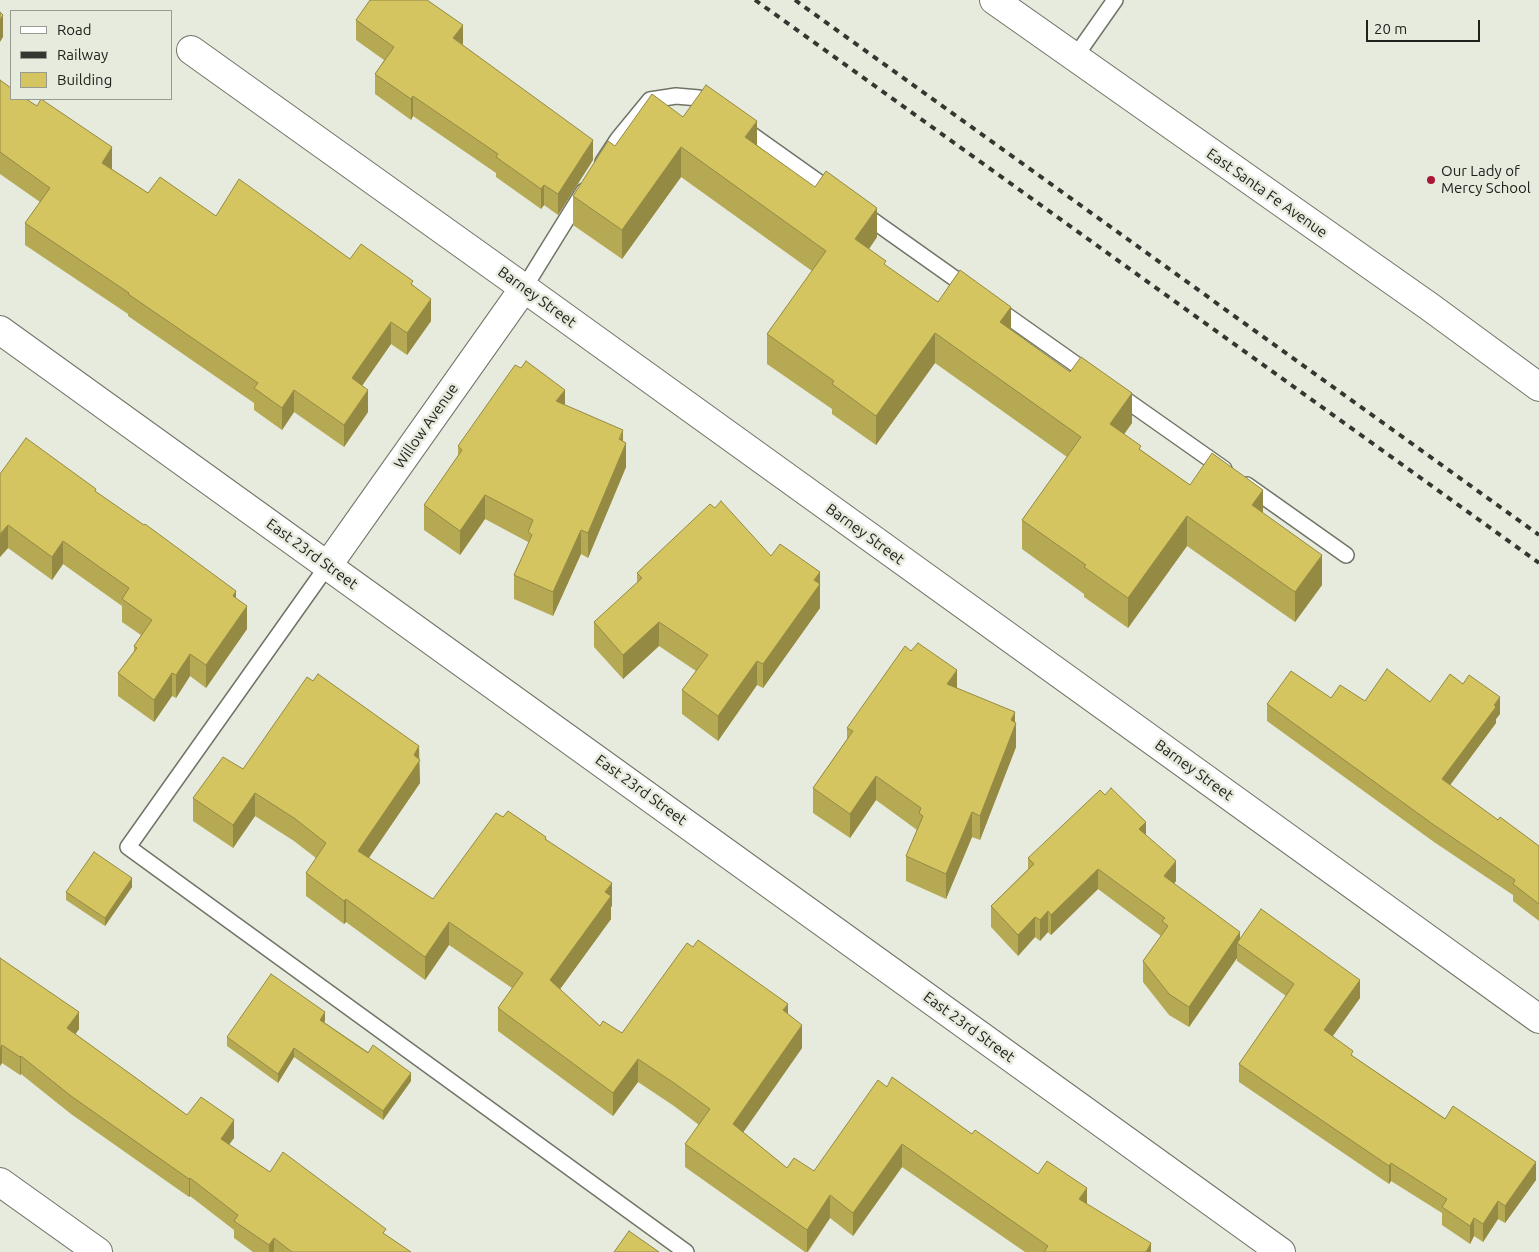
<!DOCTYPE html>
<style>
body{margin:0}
#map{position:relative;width:1539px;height:1252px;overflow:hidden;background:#e6ebdd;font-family:Ubuntu,sans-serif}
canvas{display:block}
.legend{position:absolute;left:10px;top:10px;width:162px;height:90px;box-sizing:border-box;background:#e6ebdd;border:1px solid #979b90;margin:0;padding:6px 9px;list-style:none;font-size:15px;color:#20221d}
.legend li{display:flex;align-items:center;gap:10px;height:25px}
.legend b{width:25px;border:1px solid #979b90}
.scale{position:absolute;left:1366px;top:20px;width:114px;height:22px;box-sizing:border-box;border:2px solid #20221d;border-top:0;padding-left:6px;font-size:15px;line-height:18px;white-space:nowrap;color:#20221d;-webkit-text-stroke:4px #e6ebdd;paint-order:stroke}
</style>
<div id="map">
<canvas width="1539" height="1252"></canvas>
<ul class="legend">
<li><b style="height:6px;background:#fff"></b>Road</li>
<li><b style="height:6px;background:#343731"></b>Railway</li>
<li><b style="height:14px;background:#d4c561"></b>Building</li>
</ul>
<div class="scale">20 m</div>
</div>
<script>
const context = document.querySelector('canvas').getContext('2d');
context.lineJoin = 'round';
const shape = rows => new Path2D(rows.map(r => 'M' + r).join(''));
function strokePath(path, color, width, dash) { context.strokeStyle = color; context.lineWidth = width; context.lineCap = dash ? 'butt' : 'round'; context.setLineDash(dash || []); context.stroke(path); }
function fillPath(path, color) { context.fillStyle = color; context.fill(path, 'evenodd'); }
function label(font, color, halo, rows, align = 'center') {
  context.font = font + ' Ubuntu,sans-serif'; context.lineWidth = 5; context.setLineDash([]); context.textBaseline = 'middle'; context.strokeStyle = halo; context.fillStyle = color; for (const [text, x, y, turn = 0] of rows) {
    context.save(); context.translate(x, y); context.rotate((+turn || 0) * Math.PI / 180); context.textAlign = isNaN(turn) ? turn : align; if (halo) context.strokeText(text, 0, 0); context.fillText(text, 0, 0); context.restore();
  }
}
const service = shape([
 [1075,57,1115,0],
 [741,127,834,193],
 [603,162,618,139,650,100,676,96,699,98,714,108],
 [861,212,971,290],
 [524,288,584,191],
 [996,308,1091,375],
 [1116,393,1224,469],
 [1247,485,1346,555],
 [328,565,128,847,686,1252]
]);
const minor = shape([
 [191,50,524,288,1539,1019],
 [0,330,1281,1252],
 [328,565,524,288],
 [0,1182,98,1252]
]);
const tertiary = shape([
 [994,0,1430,307,1539,387]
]);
strokePath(service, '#6f7467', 18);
strokePath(minor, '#6f7467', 30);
strokePath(tertiary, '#6f7467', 30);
strokePath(service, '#fff', 15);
strokePath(minor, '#fff', 28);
strokePath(tertiary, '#fff', 28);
strokePath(shape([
 [755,0,1539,563],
 [795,0,1539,535]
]), '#343731', 4, [6, 6]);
fillPath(shape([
 [356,20,463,45,593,160,558,215,544,205,541,209,496,177,496,173,413,116,411,120,375,94,375,74,384,60,356,40],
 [0,80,112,169,148,193,216,216,350,259,413,285,431,321,407,355,391,344,362,386,368,412,344,447,294,412,282,430,254,410,254,403,128,316,128,314,25,245,25,223,40,202,0,174],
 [757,145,877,237,869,249,886,266,938,302,1011,330,1132,423,1124,434,1141,450,1190,485,1263,513,1322,585,1295,622,1187,546,1128,628,1084,597,1084,594,1022,549,1022,520,1067,457,935,363,876,445,832,414,832,409,767,364,767,334,812,271,681,177,622,259,573,225,573,196,615,146],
 [565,405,623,441,626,467,588,558,581,554,553,616,514,599,514,575,528,544,528,542,485,519,460,555,424,530,424,505,458,456,458,446],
 [0,474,96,492,236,599,247,629,206,688,190,676,176,698,172,696,154,722,118,696,118,673,134,651,134,646,141,635,122,622,122,606,63,564,52,580,8,548,0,557],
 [771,556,820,572,820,608,763,688,757,685,718,741,682,714,682,690,696,671,659,646,623,679,594,647,594,622,637,583,637,573],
 [957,689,1015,722,1016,747,980,840,972,837,946,899,906,881,906,856,917,830,876,800,850,838,813,813,813,788,847,739,847,728],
 [1331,698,1365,701,1430,702,1500,714,1496,719,1496,723,1450,785,1498,820,1539,846,1539,921,1513,901,1513,895,1434,842,1267,721,1267,704],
 [419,759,420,783,368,858,433,899,546,839,612,906,611,907,611,919,560,989,600,1026,622,1033,788,1014,802,1048,743,1132,787,1168,814,1171,887,1087,972,1134,1087,1204,1151,1252,1025,1252,902,1167,853,1236,830,1218,808,1252,805,1252,685,1167,685,1144,699,1125,674,1106,638,1082,613,1116,498,1031,498,1008,512,988,449,945,425,980,346,922,344,924,306,896,306,873,316,858,294,841,255,816,233,848,193,821,193,798,243,769],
 [1105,795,1146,835,1176,881,1174,884,1240,938,1360,998,1333,1036,1353,1056,1536,1180,1505,1223,1498,1219,1483,1242,1474,1236,1470,1244,1442,1225,1442,1213,1391,1181,1389,1184,1239,1082,1239,1064,1286,996,1237,961,1237,958,1189,1027,1169,1015,1143,982,1143,961,1161,936,1098,889,1051,935,1048,932,1040,941,1035,937,1018,956,991,927,991,906,1028,869,1028,858],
 [132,887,105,926,66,900,66,892],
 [0,958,79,1029,75,1034,187,1115,234,1138,229,1144,270,1172,386,1235,411,1252,253,1252,234,1238,234,1230,190,1196,189,1197,71,1114,21,1074,20,1075,2,1063,0,1066],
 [325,1021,324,1022,411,1081,383,1120,294,1057,278,1083,227,1046,227,1037]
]), '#b6a953');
fillPath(shape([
 [3,15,3,37,0,42,0,20],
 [463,25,463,45,453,38],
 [413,96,413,116,411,120,411,99],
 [757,121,757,151,745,137],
 [593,140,593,160,558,215,558,194],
 [112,147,112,169,102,185,102,163],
 [681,147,681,177,622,259,622,230],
 [544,185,544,205,541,209,541,189],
 [877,208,877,237,855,269,855,239],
 [431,299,431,321,407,355,407,333],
 [1011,307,1011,337,1000,322],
 [391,322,391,344,352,400,352,378],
 [935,333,935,363,876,445,876,416],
 [294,390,294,412,282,430,282,408],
 [368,390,368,412,344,447,344,425],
 [565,390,565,414,556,401],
 [1132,393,1132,423,1110,454,1110,424],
 [623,430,623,450,626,443,626,467,588,558,588,533],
 [1263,490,1263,520,1252,505],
 [485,495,485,519,460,555,460,531],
 [1187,516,1187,546,1128,628,1128,598],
 [8,525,8,548,0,557,0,535],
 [581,530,581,554,553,616,553,592],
 [63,541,63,564,52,580,52,557],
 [1322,555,1322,585,1295,622,1295,592],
 [820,572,820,608,763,688,763,664],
 [236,591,236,614,233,596],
 [247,606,247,629,206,688,206,665],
 [659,622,659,646,623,679,623,655],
 [190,654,190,676,176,698,176,675],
 [757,661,757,685,718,741,718,716],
 [957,670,957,694,947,684],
 [172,673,172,696,154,722,154,700],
 [1500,697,1500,714,1496,719,1496,723,1442,796,1442,779],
 [1015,712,1015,727,1016,723,1016,747,980,840,980,816,1011,720],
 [419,746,420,783,358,874,358,851],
 [876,776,876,800,850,838,850,814],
 [255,793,255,816,233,848,233,825],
 [972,812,972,837,946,899,946,874],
 [1146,822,1146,842,1139,829],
 [1176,861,1176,881,1164,897,1164,876],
 [1098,869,1098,889,1051,935,1051,915],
 [132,878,132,887,105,926,105,918],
 [612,883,612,906,611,907,611,919,550,1003,550,980,605,892],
 [346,899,346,922,344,924,344,901],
 [1048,911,1048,932,1040,941,1040,920],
 [1035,917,1035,937,1018,956,1018,935],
 [449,922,449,945,425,980,425,957],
 [1240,932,1240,946,1237,943,1237,958,1189,1027,1189,1007],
 [1360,980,1360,998,1324,1048,1324,1030],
 [788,1004,788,1027,783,1010],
 [79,1012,79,1029,67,1046,67,1028],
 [325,1012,325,1021,320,1028,320,1020],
 [802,1025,802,1048,733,1147,733,1124],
 [2,1045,2,1063,0,1066,0,1049],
 [294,1048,294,1057,278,1083,278,1074],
 [21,1056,21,1074,20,1075,20,1057],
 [638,1059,638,1082,613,1116,613,1093],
 [411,1073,411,1081,383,1120,383,1111],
 [234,1120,234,1138,221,1156,221,1139],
 [902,1144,902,1167,853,1236,853,1213],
 [1536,1162,1536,1180,1505,1223,1505,1206],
 [1391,1163,1391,1181,1389,1184,1389,1166],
 [190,1178,190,1196,189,1197,189,1179],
 [1087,1188,1087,1211,1079,1199],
 [830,1195,830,1218,807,1252,807,1230],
 [1498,1201,1498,1219,1483,1242,1483,1224],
 [1474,1218,1474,1236,1470,1244,1470,1226],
 [274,1238,274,1252,269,1252,269,1245],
 [1151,1243,1151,1252,1146,1252]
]), '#948a44');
const building = shape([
 [370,0,427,0,463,25,453,38,593,140,558,194,544,185,541,189,496,157,498,154,413,96,411,99,375,74,394,47,356,20,370,0],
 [0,12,3,15,0,20,0,12],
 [0,80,11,88,11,99,26,99,37,106,41,99,112,147,102,163,148,193,160,177,216,216,239,179,350,259,361,244,413,281,411,284,431,299,407,333,391,322,352,378,368,390,344,425,294,390,282,408,254,388,258,383,128,294,129,293,25,223,50,188,0,152,0,80],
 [706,85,757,121,745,137,815,187,826,171,877,208,855,239,886,261,884,264,938,302,960,270,1011,307,1000,322,1070,372,1081,357,1132,393,1110,424,1141,446,1139,449,1190,485,1212,453,1263,490,1252,505,1322,555,1295,592,1187,516,1128,598,1084,567,1086,565,1022,520,1081,437,935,333,876,416,832,384,834,381,767,334,826,251,681,147,622,230,573,196,608,141,615,146,652,94,683,117,706,85],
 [526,361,565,390,556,401,623,430,619,439,626,443,588,533,581,530,553,592,514,575,532,535,528,532,533,520,485,495,460,531,424,505,462,450,458,446,515,365,521,368,526,361],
 [26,438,96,489,95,491,144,525,145,524,236,591,233,596,247,606,206,665,190,654,176,675,172,673,154,700,118,673,137,648,134,646,152,620,122,599,129,588,63,541,52,557,8,525,0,534,0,474,26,438],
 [721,501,771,556,780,544,820,572,814,580,820,584,763,664,757,661,718,716,682,690,708,655,659,622,623,655,594,622,642,578,637,573,710,504,715,508,721,501],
 [918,643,957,670,947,684,1015,712,1011,720,1016,723,980,816,972,812,946,874,906,856,923,816,919,813,921,808,876,776,850,814,813,788,853,731,847,728,905,646,911,651,918,643],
 [1387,669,1430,702,1450,674,1463,684,1469,675,1500,697,1494,705,1496,707,1442,779,1498,820,1500,817,1539,846,1539,904,1513,884,1515,880,1434,825,1267,704,1291,671,1331,698,1340,685,1365,701,1387,669],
 [318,674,419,746,414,755,420,760,358,851,433,899,496,813,503,817,508,811,546,837,545,839,612,883,605,892,611,896,550,980,600,1026,603,1021,622,1033,687,943,693,947,698,940,788,1004,783,1010,802,1025,733,1124,787,1168,794,1158,814,1171,878,1080,887,1087,892,1077,972,1134,975,1130,1038,1174,1047,1161,1087,1188,1079,1199,1151,1243,1146,1252,1044,1252,1048,1246,902,1144,853,1213,830,1195,807,1230,685,1144,710,1109,674,1083,638,1059,613,1093,498,1008,523,973,449,922,425,957,346,899,344,901,306,873,326,843,294,818,255,793,233,825,193,798,223,757,243,769,307,677,313,681,318,674],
 [1111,788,1146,822,1139,829,1176,861,1164,876,1240,932,1189,1007,1169,994,1143,961,1168,926,1162,921,1165,918,1098,869,1051,915,1048,911,1040,920,1035,917,1018,935,991,906,1034,864,1028,858,1100,790,1105,795,1111,788],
 [94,852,132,878,105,918,66,892,94,852],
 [1261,909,1360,980,1324,1030,1353,1051,1351,1055,1445,1119,1453,1106,1536,1162,1505,1206,1498,1201,1483,1224,1474,1218,1470,1226,1442,1207,1447,1199,1391,1163,1389,1166,1239,1064,1294,984,1237,943,1261,909],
 [0,958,79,1012,67,1028,187,1115,201,1097,234,1120,221,1139,270,1172,283,1152,386,1229,383,1233,411,1252,292,1252,274,1238,269,1245,234,1221,238,1215,190,1178,189,1179,71,1096,21,1056,20,1057,2,1045,0,1049,0,958],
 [271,974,325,1012,320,1020,368,1053,373,1045,411,1073,383,1111,294,1048,278,1074,227,1037,271,974],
 [629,1231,659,1252,614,1252,629,1231]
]);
fillPath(building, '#d4c561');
strokePath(building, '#948a44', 1);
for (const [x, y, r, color] of [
 [1431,180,5,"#ab1638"]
]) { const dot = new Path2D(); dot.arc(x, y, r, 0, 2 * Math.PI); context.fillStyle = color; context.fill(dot); strokePath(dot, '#e6ebdd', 2); }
label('15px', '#20221d', '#e6ebdd', [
 ["Our Lady of",1441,171],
 ["Mercy School",1441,188]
], 'left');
label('15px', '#20221d', '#e6ebdd', [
 ["East Santa Fe Avenue",1267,193,35],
 ["Barney Street",537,297,36],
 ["Willow Avenue",426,426,-55],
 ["Barney Street",865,534,36],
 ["East 23rd Street",312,554,36],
 ["Barney Street",1194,770,36],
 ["East 23rd Street",641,790,36],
 ["East 23rd Street",969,1027,36]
]);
</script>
